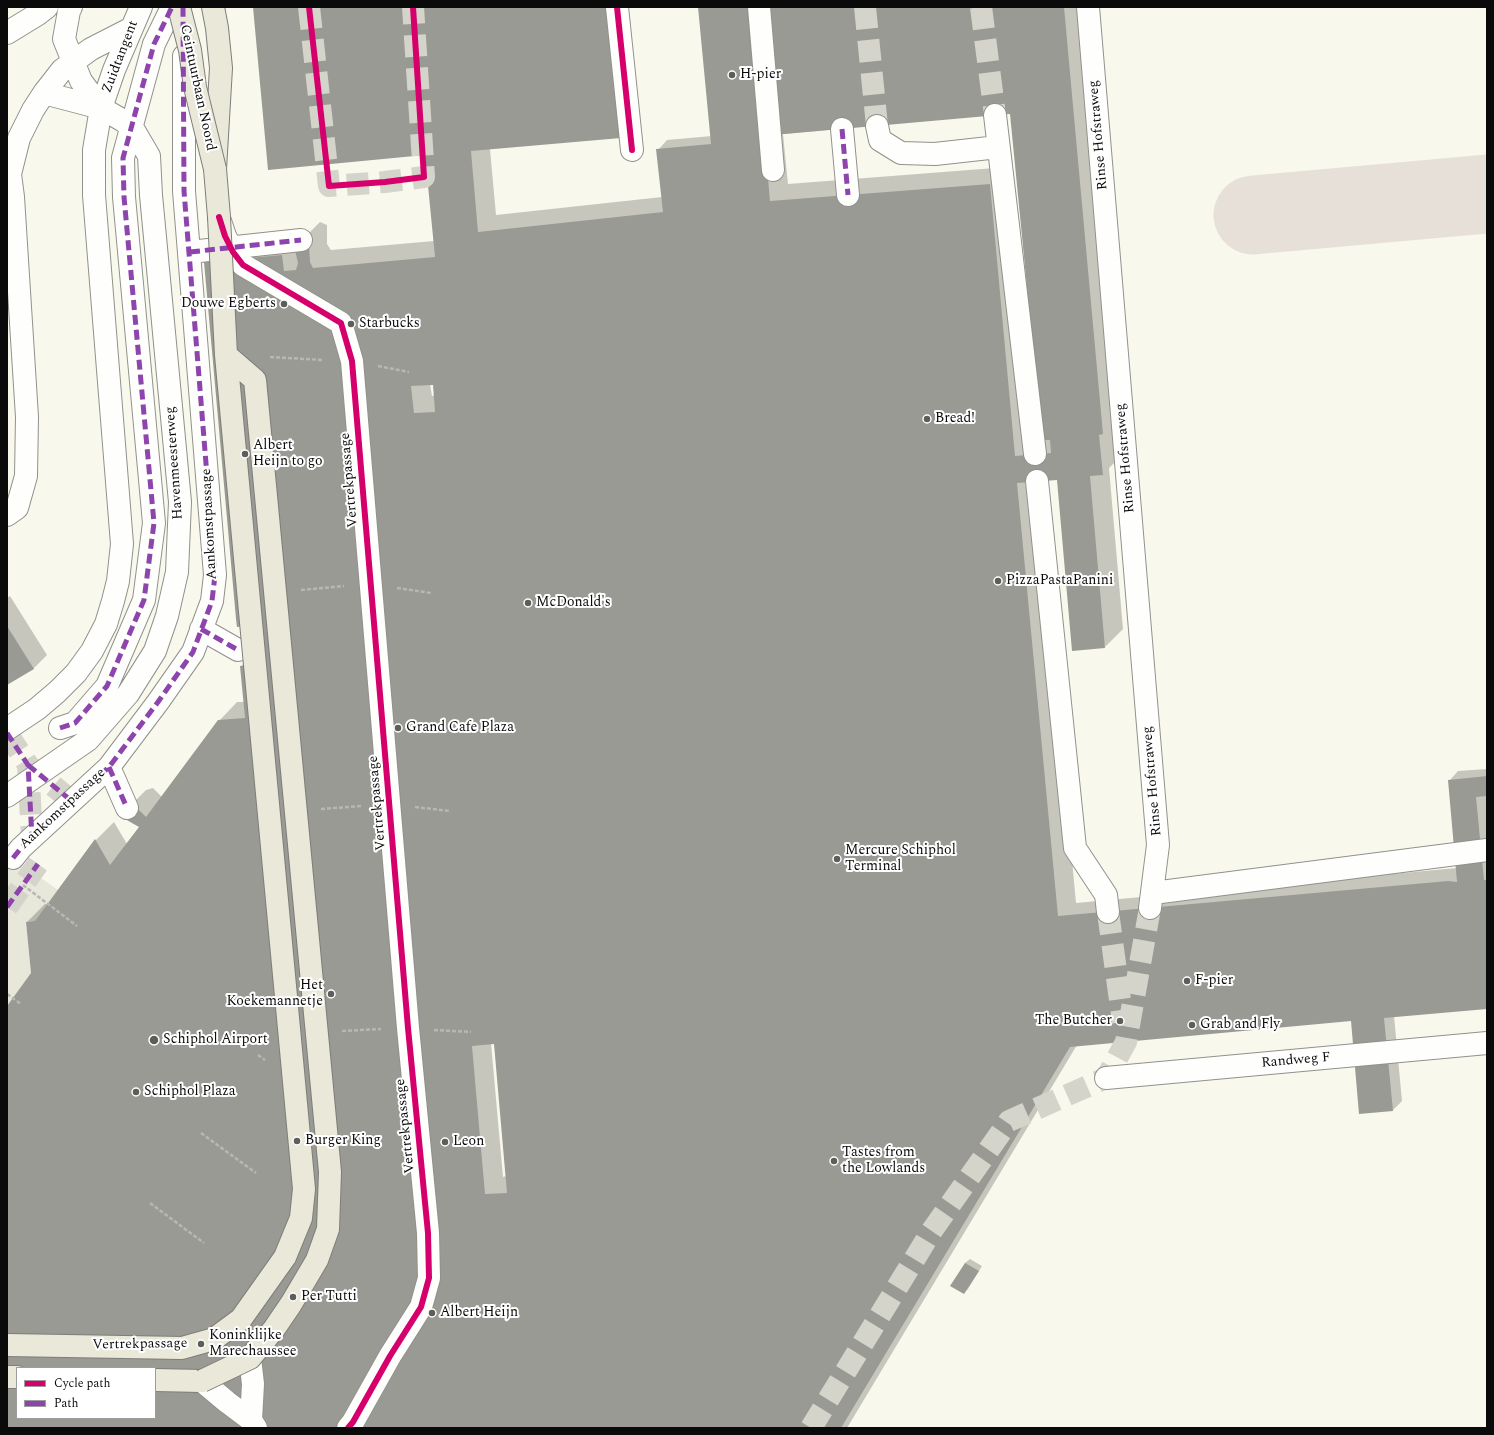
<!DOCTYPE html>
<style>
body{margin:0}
#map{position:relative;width:1494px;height:1435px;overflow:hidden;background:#f8f8ed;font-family:Spectral,serif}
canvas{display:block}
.frame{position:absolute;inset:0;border:8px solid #0a0a0a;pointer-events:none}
.legend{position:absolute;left:16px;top:1367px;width:140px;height:52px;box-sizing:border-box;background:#fff;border:1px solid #9d9d9d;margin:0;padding:5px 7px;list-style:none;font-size:12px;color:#0a0a0a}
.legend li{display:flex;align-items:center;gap:8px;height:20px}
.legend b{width:20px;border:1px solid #9d9d9d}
</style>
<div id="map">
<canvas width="1494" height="1435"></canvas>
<div class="frame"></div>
<ul class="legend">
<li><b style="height:5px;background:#d6006c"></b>Cycle path</li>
<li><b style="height:5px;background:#8e44ad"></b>Path</li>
</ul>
</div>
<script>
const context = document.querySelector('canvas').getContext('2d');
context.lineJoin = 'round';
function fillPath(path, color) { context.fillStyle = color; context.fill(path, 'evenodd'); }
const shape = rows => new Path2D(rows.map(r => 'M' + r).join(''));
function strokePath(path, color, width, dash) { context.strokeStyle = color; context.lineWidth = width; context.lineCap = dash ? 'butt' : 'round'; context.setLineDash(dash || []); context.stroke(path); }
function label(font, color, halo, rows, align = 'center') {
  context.font = font + ' Spectral,serif'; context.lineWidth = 4; context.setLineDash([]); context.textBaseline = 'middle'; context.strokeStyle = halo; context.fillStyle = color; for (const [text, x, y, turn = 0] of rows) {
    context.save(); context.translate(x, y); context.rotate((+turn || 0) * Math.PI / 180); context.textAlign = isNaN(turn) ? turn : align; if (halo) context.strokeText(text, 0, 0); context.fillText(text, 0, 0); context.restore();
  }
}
fillPath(shape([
 [10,856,58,890,35,921,26,922,31,973,7,1006,7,859]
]), '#e7e7da');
fillPath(shape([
 [254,7,628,7,638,119,490,149,496,215,662,197,658,150,667,140,712,136,699,7,1084,7,1121,456,1109,468,1123,629,1105,647,1058,478,1037,480,1076,903,1457,868,1449,781,1458,771,1487,769,1487,795,1486,795,1487,808,1487,1008,1394,1016,1402,1101,1393,1110,1352,1020,1077,1045,847,1428,7,1428,7,1007,32,973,27,922,45,904,49,904,96,840,114,822,127,844,140,826,128,808,146,790,153,788,162,797,219,721,237,702,245,702,241,666,247,661,248,634,205,263,223,244,301,241,320,222,327,225,327,244,331,250,434,241,426,154],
 [1011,113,1043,438,1008,167,788,184,783,134],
 [434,383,435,395,432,396,430,384],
 [495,1042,506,1176,503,1177,491,1043],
 [17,1368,155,1368,155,1418,17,1418],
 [10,596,47,655,33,669,7,684,7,598],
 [970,1259,982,1266,968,1289,964,1293,952,1286,965,1263]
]), '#0003');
strokePath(shape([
 [1253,215,1487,194]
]), '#e6e0d8', 79);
fillPath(shape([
 [253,7,609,7,621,138,471,151,478,232,663,212,656,149,711,144,698,7,753,7,770,201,990,184,1015,456,1051,453,1050,440,1042,440,1010,114,773,135,762,7,1064,7,1103,434,1099,435,1103,475,1090,476,1105,648,1072,651,1057,480,1017,483,1058,916,1448,881,1457,882,1448,780,1487,776,1487,796,1476,797,1484,880,1487,880,1487,1009,1384,1018,1393,1111,1359,1114,1351,1021,1070,1047,841,1428,7,1428,7,1006,31,973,26,922,35,921,95,839,110,865,139,827,125,819,135,806,146,817,218,720,245,718,240,666,250,665,241,657,239,642,246,626,237,627,236,619,204,262,282,255,284,271,296,270,298,263,294,246,309,243,310,262,313,268,435,257,425,155,268,170],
 [433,385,435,412,414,413,411,386],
 [494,1044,507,1193,485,1194,472,1046],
 [17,1368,155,1368,155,1418,17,1418],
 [7,626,34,669,7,685],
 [965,1263,979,1271,964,1294,950,1286]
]), '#9a9a94');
strokePath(shape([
 [309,7,329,186,385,182,424,177,413,7],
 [865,7,877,126],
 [981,7,995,115],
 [7,733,28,765,32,837],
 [28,765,68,798],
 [7,907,38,864],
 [1108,912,1123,1022],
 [811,1428,931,1232,1009,1121,1106,1078,1126,1042,1150,908]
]), '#d4d4cb', 22, [22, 11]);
const minor = shape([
 [71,7,69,11,64,39,81,81,101,108],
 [617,7,632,150],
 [759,7,773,170],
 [1088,7,1158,845,1150,908],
 [7,33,38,14,47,7],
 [995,115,1035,454],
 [877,126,880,140,901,153,935,154,998,147],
 [842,129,848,195],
 [220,221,225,236,233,252,243,265,341,323,352,361,408,1028,428,1233,429,1278,421,1307,390,1356,353,1422,348,1428],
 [190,252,301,240],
 [1037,481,1075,848,1106,895,1108,912],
 [7,515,17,508,26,476,27,417,13,197,10,174,19,138,33,110,44,93,62,70,91,49,132,28],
 [201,629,238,650],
 [60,728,75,723,107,686,144,600,154,523,124,197,123,158,154,44,172,7],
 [7,729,37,709,57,692,76,673,92,651,106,624,113,601,118,581,122,544,94,195,94,150,101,108,114,70,141,7],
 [109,767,127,808],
 [7,796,88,740,128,694,155,651,167,616,177,572,180,502,151,195,149,156,132,127,122,120,101,108,44,93],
 [13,858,21,848,109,767,158,702,193,652,212,601,215,575,184,191,184,56],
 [1153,893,1487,850],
 [1106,1078,1487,1043],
 [250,1358,253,1384,251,1420],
 [202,1381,227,1402,251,1420,256,1428]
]);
const major = shape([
 [213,7,217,28,221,68,215,169,219,217],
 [7,1377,17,1377],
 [155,1380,202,1381]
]);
strokePath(minor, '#91918c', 24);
strokePath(major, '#7e7e7a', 24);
strokePath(shape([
 [270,357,323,360],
 [378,366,409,372],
 [397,588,431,593],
 [301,590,344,586],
 [415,807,450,811],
 [321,809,362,806],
 [23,885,77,926],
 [7,994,21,1004],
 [434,1030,471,1032],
 [342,1031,381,1029],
 [258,1055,265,1060],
 [201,1133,256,1173],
 [150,1203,204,1243]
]), '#b7b7b5', 2.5, [4, 2]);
strokePath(minor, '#fefefc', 22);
strokePath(major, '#e9e8d9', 22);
const majorBridge = shape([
 [179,7,190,50,195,87,215,169],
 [7,1345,182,1348,214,1339,241,1319,285,1257,301,1218,304,1189,226,355,219,217],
 [202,1381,250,1358,274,1329,291,1304,317,1260,328,1229,330,1172,255,380,226,355]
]);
strokePath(majorBridge, '#7e7e7a', 24, []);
strokePath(majorBridge, '#e9e8d9', 22);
strokePath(shape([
 [842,129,848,195],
 [190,252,301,240],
 [201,629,238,650],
 [60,728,75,723,107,686,144,600,154,523,124,197,123,158,154,44,172,7],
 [7,733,28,765,32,837],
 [28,765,68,798],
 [109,767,127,808],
 [13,858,21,848,109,767,158,702,193,652,212,601,215,575,184,191,183,7],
 [7,907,38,864]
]), '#8e44ad', 5, [10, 5]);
strokePath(shape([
 [309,7,329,186,385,182,424,177,413,7],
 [617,7,632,150],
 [219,217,225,236,233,252,243,265,341,323,352,361,408,1028,428,1233,429,1278,421,1307,390,1356,353,1422,348,1428]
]), '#d6006c', 6);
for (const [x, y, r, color] of [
 [732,75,4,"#5d5d59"],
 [284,304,4,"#5d5d59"],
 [351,324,4,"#5d5d59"],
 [927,419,4,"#5d5d59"],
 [245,454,4,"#5d5d59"],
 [998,581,4,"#5d5d59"],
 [528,603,4,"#5d5d59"],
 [398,728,4,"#5d5d59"],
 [837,859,4,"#5d5d59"],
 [1187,981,4,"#5d5d59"],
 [331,994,4,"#5d5d59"],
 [1120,1021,4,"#5d5d59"],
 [1192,1025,4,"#5d5d59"],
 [154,1040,5,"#5d5d59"],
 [136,1092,4,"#5d5d59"],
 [297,1141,4,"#5d5d59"],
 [445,1142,4,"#5d5d59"],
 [834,1161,4,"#5d5d59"],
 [293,1297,4,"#5d5d59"],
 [432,1313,4,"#5d5d59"],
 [201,1344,4,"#5d5d59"]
]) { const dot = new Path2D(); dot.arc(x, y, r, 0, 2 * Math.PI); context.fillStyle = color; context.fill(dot); strokePath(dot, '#fff', 1.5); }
label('14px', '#0a0a0a', '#fff', [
 ["Zuidtangent",121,57,-69],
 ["Ceintuurbaan Noord",197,88,78],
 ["Rinse Hofstraweg",1099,135,-95],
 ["Rinse Hofstraweg",1126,458,-95],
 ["Havenmeesterweg",175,463,-94],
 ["Vertrekpassage",350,480,-95],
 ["Aankomstpassage",210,524,-93],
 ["Rinse Hofstraweg",1153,781,-95],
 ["Vertrekpassage",378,803,-95],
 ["Aankomstpassage",63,809,-43],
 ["Randweg F",1296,1061,-5],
 ["Vertrekpassage",406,1126,-96],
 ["Vertrekpassage",140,1345,-1]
]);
label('14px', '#0a0a0a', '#fff', [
 ["H-pier",740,75],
 ["Douwe Egberts",276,304,"right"],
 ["Starbucks",359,324],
 ["Bread!",935,419],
 ["Albert",253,446],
 ["Heijn to go",253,462],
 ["PizzaPastaPanini",1006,581],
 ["McDonald's",536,603],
 ["Grand Cafe Plaza",406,728],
 ["Mercure Schiphol",845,851],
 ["Terminal",845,867],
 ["F-pier",1195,981],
 ["Het",323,986,"right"],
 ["Koekemannetje",323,1002,"right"],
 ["The Butcher",1112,1021,"right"],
 ["Grab and Fly",1200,1025],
 ["Schiphol Airport",163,1040],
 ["Schiphol Plaza",144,1092],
 ["Burger King",305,1141],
 ["Leon",453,1142],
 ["Tastes from",842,1153],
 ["the Lowlands",842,1169],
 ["Per Tutti",301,1297],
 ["Albert Heijn",440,1313],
 ["Koninklijke",209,1336],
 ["Marechaussee",209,1352]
], 'left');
</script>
